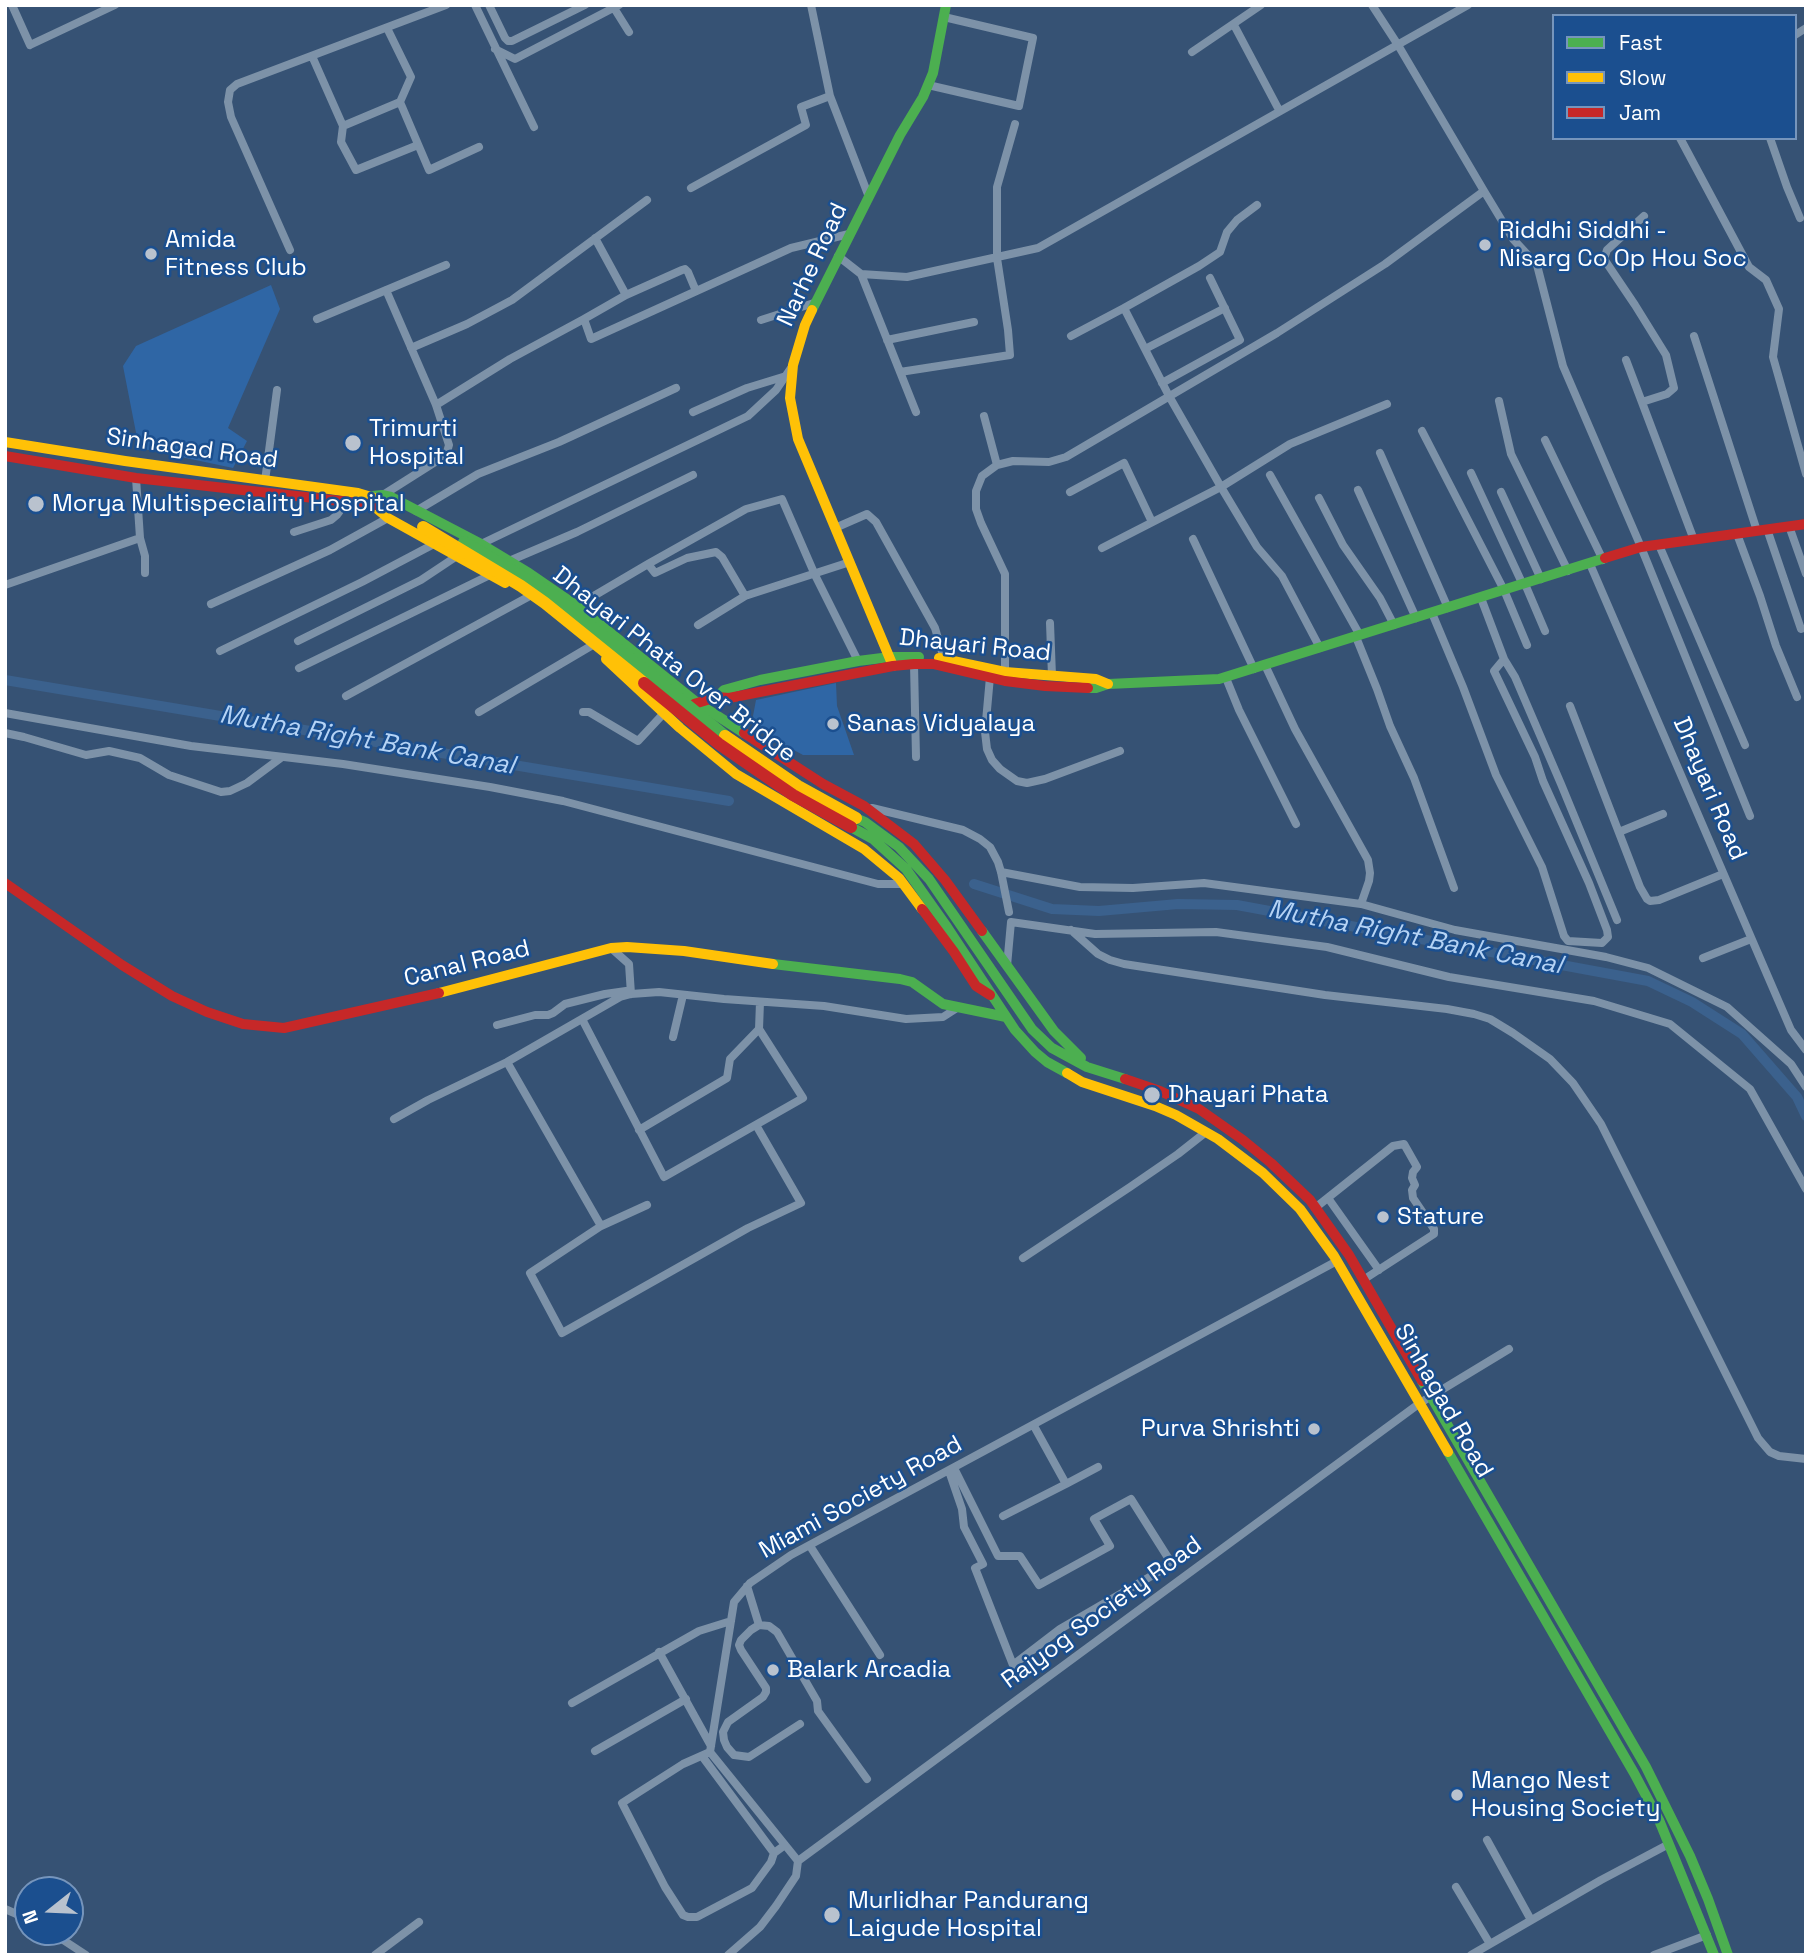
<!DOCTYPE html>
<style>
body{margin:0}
#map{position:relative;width:1811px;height:1960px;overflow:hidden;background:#365274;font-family:"Space Grotesk",sans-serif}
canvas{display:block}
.frame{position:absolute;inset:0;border:7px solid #fff;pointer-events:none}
.legend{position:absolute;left:1552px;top:14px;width:245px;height:126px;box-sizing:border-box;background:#1b4f8f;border:2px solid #7695bc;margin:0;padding:9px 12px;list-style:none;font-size:21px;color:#fff}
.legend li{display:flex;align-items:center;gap:14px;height:35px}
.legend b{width:35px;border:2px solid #7695bc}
.north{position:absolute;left:14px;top:1876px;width:70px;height:70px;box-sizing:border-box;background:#1b4f8f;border:2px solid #7695bc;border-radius:50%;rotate:252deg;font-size:19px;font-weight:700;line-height:28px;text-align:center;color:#fff}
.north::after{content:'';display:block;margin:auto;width:24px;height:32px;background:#b9c2ce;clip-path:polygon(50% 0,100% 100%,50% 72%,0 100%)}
</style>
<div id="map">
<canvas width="1811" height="1960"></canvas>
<div class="frame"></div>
<ul class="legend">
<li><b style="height:9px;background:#4caf50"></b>Fast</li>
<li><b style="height:9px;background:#ffc107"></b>Slow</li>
<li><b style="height:9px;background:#c62828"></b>Jam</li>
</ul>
<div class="north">N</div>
</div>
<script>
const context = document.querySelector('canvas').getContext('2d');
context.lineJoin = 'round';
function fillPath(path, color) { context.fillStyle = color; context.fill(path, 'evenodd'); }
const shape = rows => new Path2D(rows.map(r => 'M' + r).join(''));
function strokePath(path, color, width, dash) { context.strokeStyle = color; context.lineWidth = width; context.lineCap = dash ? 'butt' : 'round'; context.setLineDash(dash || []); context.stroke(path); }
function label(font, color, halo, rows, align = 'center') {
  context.font = font + ' "Space Grotesk",sans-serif'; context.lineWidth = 5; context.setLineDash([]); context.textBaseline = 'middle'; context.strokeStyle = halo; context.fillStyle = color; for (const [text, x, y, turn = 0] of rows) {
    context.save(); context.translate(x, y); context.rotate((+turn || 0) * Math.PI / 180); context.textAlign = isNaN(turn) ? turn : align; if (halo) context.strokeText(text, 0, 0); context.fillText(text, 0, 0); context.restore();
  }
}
fillPath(shape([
 [271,285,280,309,228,428,247,441,233,468,139,448,123,366,136,346],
 [836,683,837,706,854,755,803,755,757,730,753,716,756,700]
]), '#2f66a5');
strokePath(shape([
 [5,680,729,801],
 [974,884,1052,909,1099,911,1178,904,1237,905,1648,981,1692,1002,1742,1034,1797,1097,1806,1116]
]), '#3b618d', 10);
strokePath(shape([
 [12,5,30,45,115,5],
 [475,5,534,127],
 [489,5,505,38,508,41,512,41,585,5],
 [811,5,830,96,869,197],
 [1372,5,1398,45,1484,191],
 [614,8,629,32],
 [1234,25,1279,110],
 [387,28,411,77,400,102,429,170,479,147],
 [1795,35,1806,28],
 [495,49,515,59,619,5],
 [1192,52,1261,5],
 [312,56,343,126,341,142,356,170,418,145],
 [928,85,1019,106,1033,38,944,17],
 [343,126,400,102],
 [1680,138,1749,267,1766,280,1779,309,1773,357,1806,474],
 [1770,138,1787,187,1800,218],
 [691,188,806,125,801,107,830,96],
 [1257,205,1237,220,1227,232,1220,252,1199,266,1124,308,1169,396,1221,487,1257,547,1282,576,1320,648],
 [595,238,626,295],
 [290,250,231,117,228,102,230,90,237,84,446,5],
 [838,256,861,274,907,277,1038,248,1468,5],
 [861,274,916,412],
 [317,319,446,265],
 [584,319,626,295,682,270,685,269,688,272,696,291],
 [761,320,814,303],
 [1071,336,1124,308],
 [1694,336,1757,531],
 [887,340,974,322],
 [411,348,467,324,512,300,647,200],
 [1145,349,1225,308],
 [1626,360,1694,540],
 [900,372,1010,355,1008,330,997,258,997,187,1015,124],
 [1162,383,1240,340,1210,278],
 [1499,401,1511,454,1568,571],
 [1642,402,1667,394,1674,388,1666,355,1635,305,1604,259,1607,250,1644,216],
 [436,405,510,359,584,319,591,339,791,248,849,234],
 [693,412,747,388,786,376],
 [984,416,997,465],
 [1422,431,1504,590,1527,645],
 [1545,440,1603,560],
 [1380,453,1448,608],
 [1471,473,1523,585],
 [1270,475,1358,632,1356,637,1377,689,1390,726,1414,778,1454,888],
 [136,478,140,538,145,556,145,573],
 [265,481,277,390],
 [1358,490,1416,618],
 [1070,492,1124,463,1152,522],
 [1501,492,1541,579],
 [383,495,443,457,447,452,449,445,436,405,386,290],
 [1319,498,1343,545,1380,598,1394,625],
 [416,511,478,474,559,442,676,388],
 [1789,526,1806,574],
 [835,528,867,514,876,522,935,628,944,659],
 [1767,529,1801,629],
 [294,532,331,520,337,515,347,501],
 [1737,534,1760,596,1776,646,1797,697],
 [1193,539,1254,669],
 [481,544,748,416,776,390,791,368],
 [1659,545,1745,745],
 [1102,548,1221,487,1290,444,1387,404],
 [509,561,577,532,693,475],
 [648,564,655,573,687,558,716,552,722,557,745,596],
 [1590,564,1791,1030,1806,1050],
 [1525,584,1545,631],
 [5,585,140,538],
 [211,604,330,550,388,518],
 [575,607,648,564,746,509,782,499,815,575,858,661],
 [1432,613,1463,687,1496,775,1542,867,1564,936,1568,941,1602,943,1608,937,1607,930,1589,883,1543,781,1535,757,1494,671,1504,659,1481,598],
 [1050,623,1052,676],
 [698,625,745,596,850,562],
 [298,641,421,580,457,556],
 [220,651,362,582,434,544],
 [1504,659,1515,677,1561,784,1617,920],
 [914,664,916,757],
 [299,668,490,575],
 [1005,675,1005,574,981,523,976,509,976,491,982,476,997,465,1013,461,1049,462,1066,457,1277,333,1385,264,1484,191,1513,239,1537,265,1563,366,1641,547,1750,816],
 [990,677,985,732,987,749,992,760,1000,769,1017,781,1027,783,1045,779,1120,751],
 [1226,678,1239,710,1296,824],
 [346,696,528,597],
 [1570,706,1640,887,1647,899,1650,901,1659,900,1723,874],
 [479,712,591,646],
 [583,712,589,712,638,741,665,712],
 [5,713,191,746,343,764,490,787,563,801,878,884,904,884],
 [5,733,24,737,86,755,109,751,140,758,169,775,221,792,230,791,247,783,282,757],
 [872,808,963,830,980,839,990,847,998,862,1001,872,1009,912],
 [1619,832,1663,814],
 [1001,872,1080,887,1133,888,1204,883,1361,904,1369,881,1370,873,1368,860,1295,729,1265,665],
 [1361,904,1455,930,1606,957,1648,968,1727,1007,1791,1064,1806,1087],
 [1071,930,1098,954,1110,960,1124,964,1325,995,1447,1009,1474,1014,1490,1019,1513,1033,1550,1059,1573,1083,1601,1124,1758,1438,1770,1452,1779,1456,1806,1459],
 [1703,958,1751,939],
 [1007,966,1011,922,1095,934,1216,932,1327,947,1449,977,1594,1001,1670,1024,1750,1089,1806,1189],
 [582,1019,664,1177,803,1098,759,1029,760,1002],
 [497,1025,535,1015,548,1015,553,1013,565,1004,605,994,626,991,631,994,629,964,611,948],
 [673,1037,683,995],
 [507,1062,601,1226,530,1273,562,1333,748,1228,801,1203,756,1125],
 [394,1119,428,1100,507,1062,620,997,631,994,659,992,724,999,824,1006,906,1019,943,1017,957,1008],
 [639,1130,727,1078,730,1059,759,1029],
 [1328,1198,1379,1270],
 [1315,1208,1393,1146,1404,1144,1417,1167,1413,1172,1412,1178,1415,1185,1412,1190,1413,1198,1434,1229,1434,1234,1363,1280],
 [601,1226,647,1205],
 [1023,1258,1130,1187,1178,1154,1206,1132],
 [949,1471,962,1509,964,1527,983,1564,975,1568,1013,1665,1060,1629,1172,1564,1131,1499,1094,1519,1110,1546,1039,1585,1020,1556,998,1556,954,1468],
 [1066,1484,1098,1467],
 [1003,1516,1066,1484,1034,1426],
 [810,1546,880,1655],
 [747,1586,759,1625],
 [659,1652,711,1746],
 [572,1703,699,1631,731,1621],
 [800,1724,749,1757,734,1755,727,1747,724,1740,723,1732,728,1722,763,1697,766,1692,766,1688,741,1650,739,1645,741,1640,751,1630,759,1625,769,1626,777,1632,817,1701,818,1711,867,1779],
 [595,1751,686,1699],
 [710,1752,683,1764,622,1803,665,1887,683,1915,688,1917,697,1917,752,1888,771,1862,774,1853,785,1845],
 [702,1756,774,1853],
 [1487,1840,1531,1920],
 [798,1861,1420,1403,1509,1349],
 [1456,1887,1490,1944],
 [5,1909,28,1919],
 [51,1932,86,1955],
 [375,1955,419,1922],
 [728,1955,760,1927,776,1906,796,1876,798,1861,710,1752,734,1602,750,1583,791,1555,1337,1261],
 [1471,1955,1601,1880,1669,1844],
 [1654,1955,1707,1935]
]), '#7d92a8', 8);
strokePath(shape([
 [812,310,900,135,923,97,933,73,946,5],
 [373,496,382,495,391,497,481,544,529,573,577,606,696,702,744,733],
 [1088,688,1096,688,1108,684,1219,679,1605,558],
 [717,697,724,690,760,680,858,661,890,657,919,657],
 [856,818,865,822,899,847,929,879,1032,1029,1052,1048,1087,1067,1125,1079],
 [851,827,873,839,906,869,947,927,1015,1030,1035,1052,1047,1062,1067,1073],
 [982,931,1054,1031,1081,1058],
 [773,964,900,979,912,982,943,1004,1006,1017],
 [1422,1381,1646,1767,1690,1856,1708,1899,1728,1955],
 [1448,1452,1634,1773,1659,1820,1714,1955]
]), '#4caf50', 10);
strokePath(shape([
 [812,310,805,325,793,365,790,398,798,439,893,666],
 [5,442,125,461,358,493,378,499],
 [370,503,388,518,505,583],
 [939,658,1005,672,1096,679,1108,684],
 [606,659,680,728,736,774,864,849,899,878,922,909],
 [439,993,611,948,627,947,684,951,773,964],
 [1067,1073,1082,1082,1155,1106,1176,1115,1218,1139,1263,1173,1300,1209,1334,1256,1448,1452]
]), '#ffc107', 10);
strokePath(shape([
 [5,456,136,478,376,505],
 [1605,558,1641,547,1806,524],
 [694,704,717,697,729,698,893,666,914,664,933,664,1005,681,1045,686,1088,688],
 [744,733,823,784,864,806,914,844,945,880,982,931],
 [5,883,122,965,172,996,207,1012,243,1024,284,1028,439,993],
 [922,909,954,952,976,986,990,995],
 [1125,1079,1160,1091,1199,1109,1243,1140,1271,1163,1310,1200,1349,1255,1422,1381]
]), '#c62828', 10);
strokePath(shape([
 [464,542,551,594,725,736]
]), '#4caf50', 12);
strokePath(shape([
 [423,527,521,586,545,603,644,683],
 [725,736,798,786,856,818]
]), '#ffc107', 12);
strokePath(shape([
 [644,683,719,744,793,795,851,827]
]), '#c62828', 12);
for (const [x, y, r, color] of [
 [1485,245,7,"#b9c2ce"],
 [151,254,7,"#b9c2ce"],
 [353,443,9,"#b9c2ce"],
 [36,504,9,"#b9c2ce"],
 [833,724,7,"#b9c2ce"],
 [1152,1095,9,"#b9c2ce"],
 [1383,1217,7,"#b9c2ce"],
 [1314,1429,7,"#b9c2ce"],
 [773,1670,7,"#b9c2ce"],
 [1457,1795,7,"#b9c2ce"],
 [832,1915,9,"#b9c2ce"]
]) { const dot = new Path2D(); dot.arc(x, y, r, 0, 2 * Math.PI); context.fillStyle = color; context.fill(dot); strokePath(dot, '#1b4f8f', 2.5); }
label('24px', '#fff', '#1b4f8f', [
 ["Riddhi Siddhi -",1499,231],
 ["Nisarg Co Op Hou Soc",1499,259],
 ["Amida",165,240],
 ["Fitness Club",165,268],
 ["Trimurti",369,429],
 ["Hospital",369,457],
 ["Morya Multispeciality Hospital",52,504],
 ["Sanas Vidyalaya",847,724],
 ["Dhayari Phata",1168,1095],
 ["Stature",1397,1217],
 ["Purva Shrishti",1300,1429,"right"],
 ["Balark Arcadia",787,1670],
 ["Mango Nest",1471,1781],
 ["Housing Society",1471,1809],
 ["Murlidhar Pandurang",848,1901],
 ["Laigude Hospital",848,1929]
], 'left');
label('24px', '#fff', '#1b4f8f', [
 ["Narhe Road",813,265,-65],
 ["Sinhagad Road",192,449,8],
 ["Dhayari Road",975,646,6],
 ["Dhayari Phata Over Bridge",674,665,38],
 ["Dhayari Road",1709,789,67],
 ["Canal Road",467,964,-14],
 ["Sinhagad Road",1443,1401,60],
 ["Miami Society Road",861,1498,-29],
 ["Rajyog Society Road",1102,1613,-36]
]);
label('italic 26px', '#b5d3f5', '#1b4f8f', [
 ["Mutha Right Bank Canal",367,741,10],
 ["Mutha Right Bank Canal",1415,938,11]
]);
</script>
